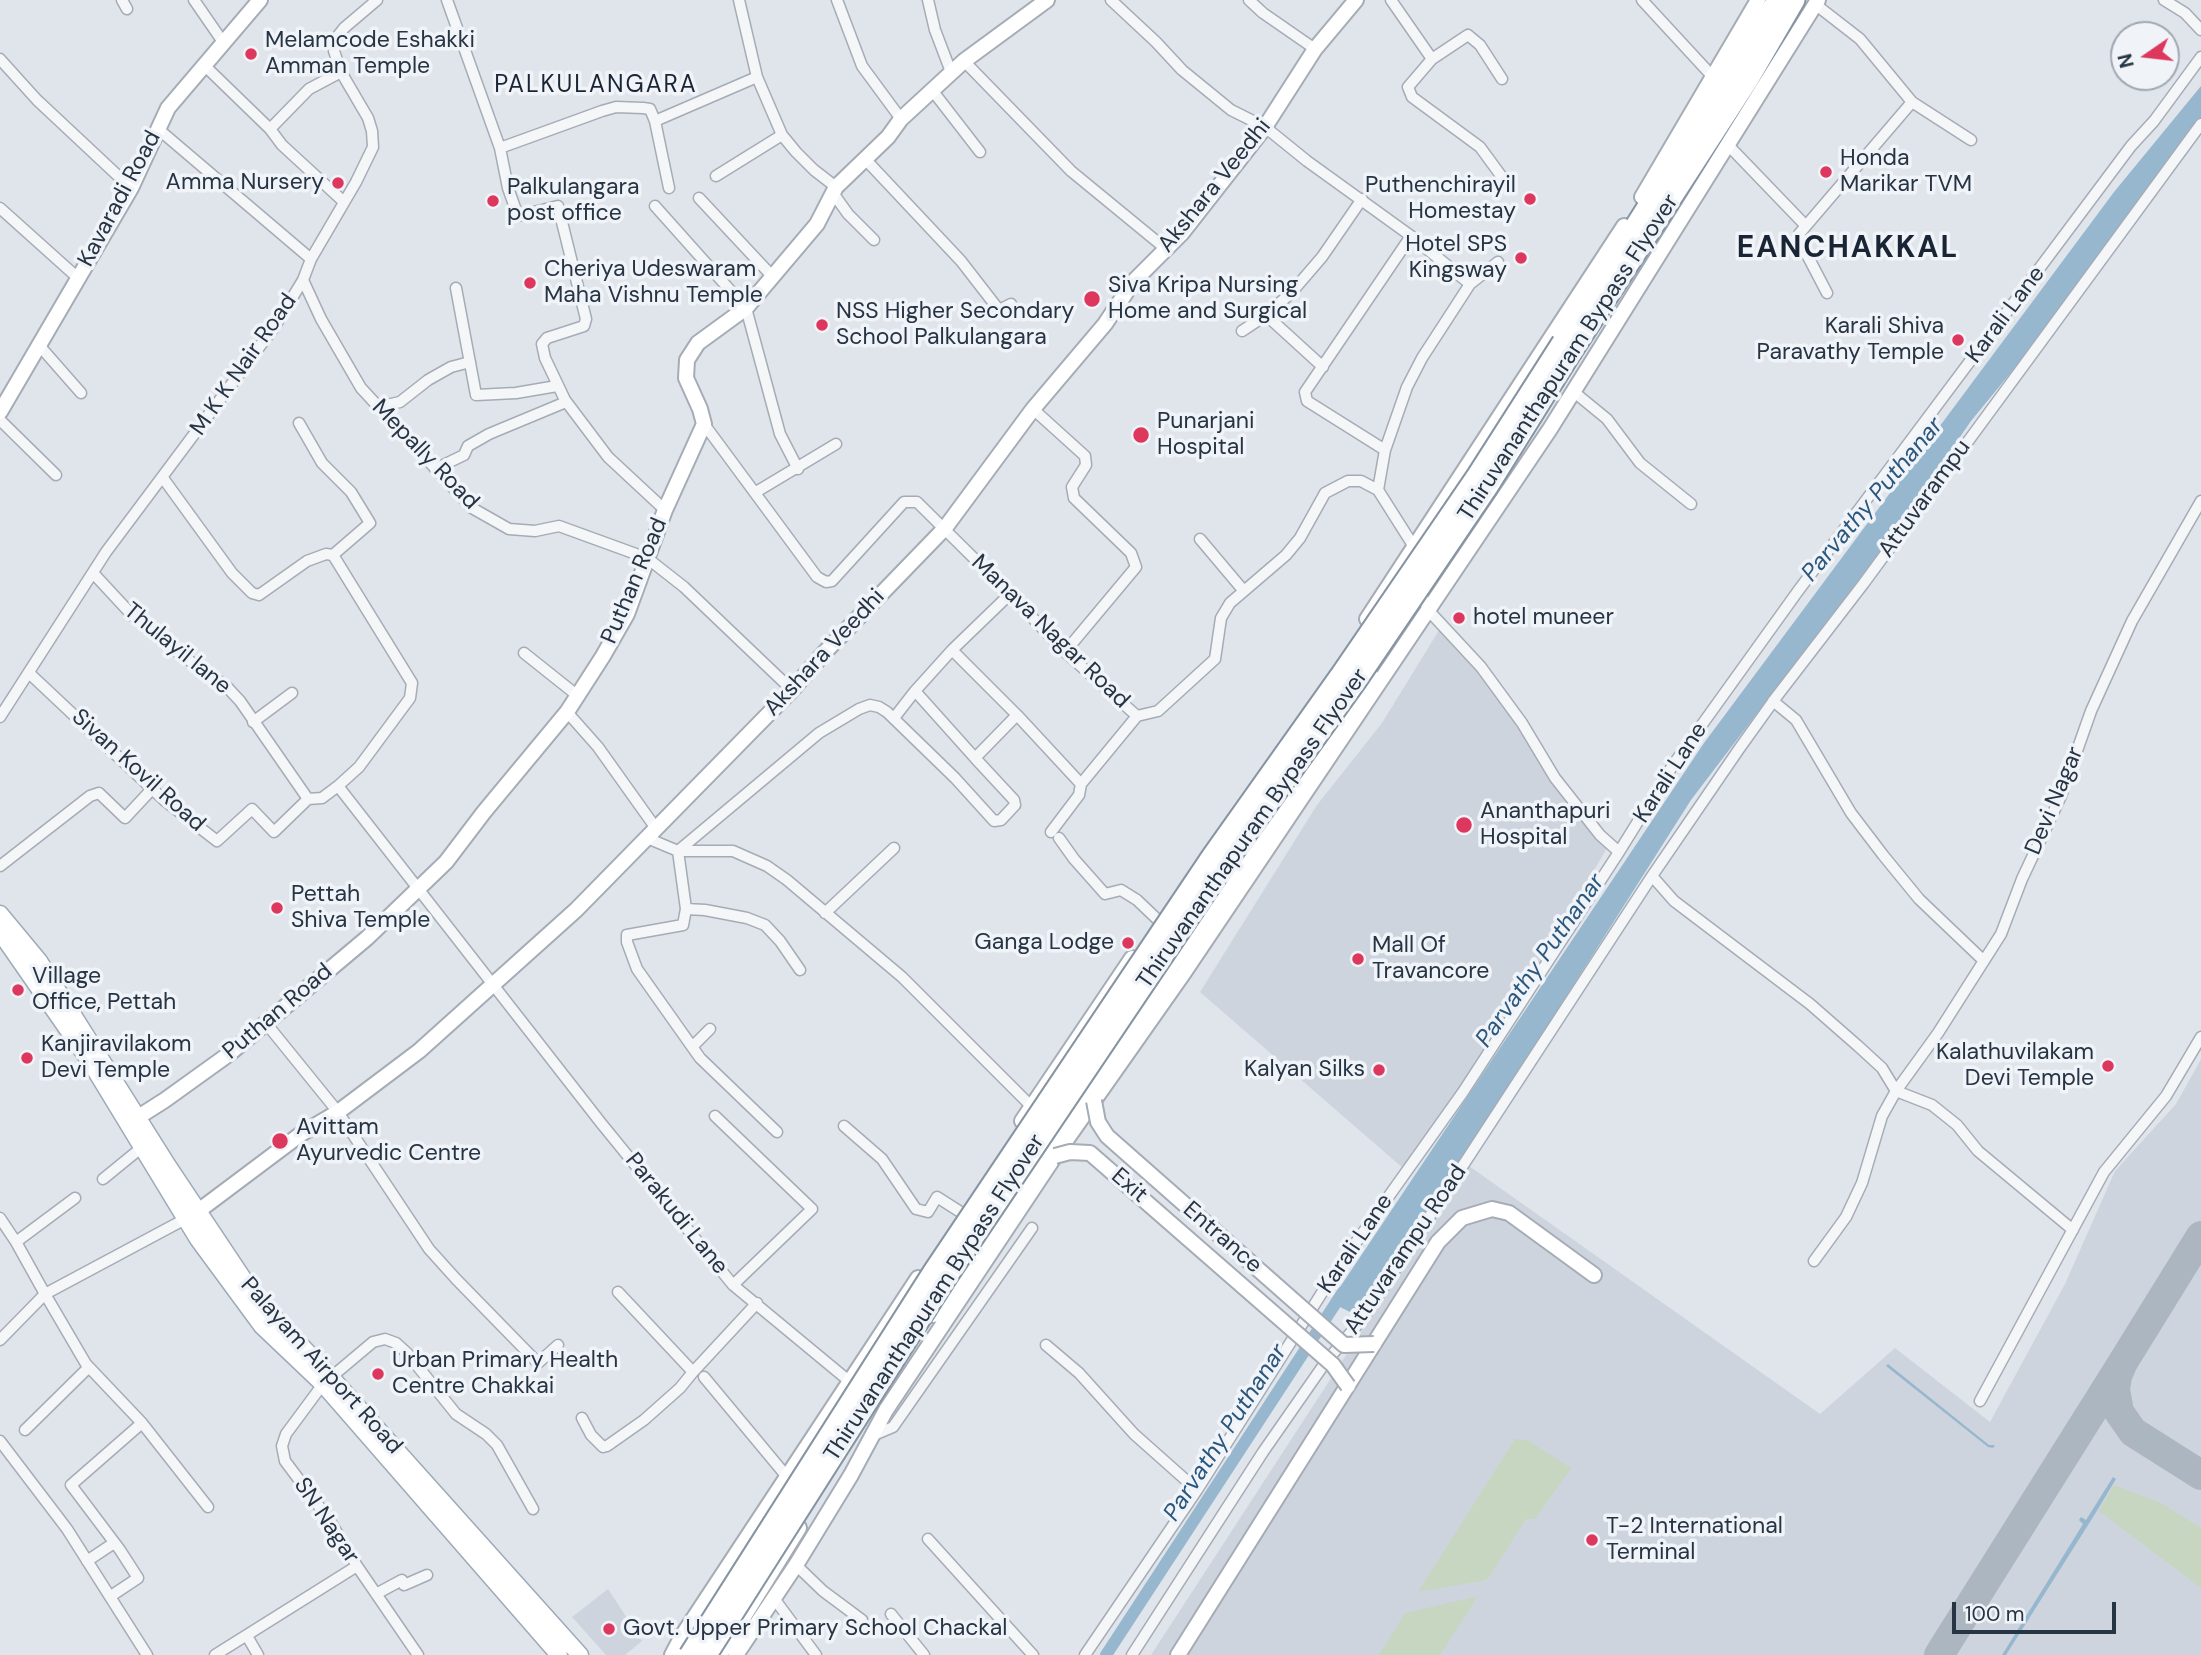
<!DOCTYPE html>
<style>
body{margin:0}
#map{position:relative;width:2201px;height:1655px;overflow:hidden;background:#e0e5eb;font-family:"DM Sans",sans-serif}
canvas{display:block}
.north{position:absolute;left:2110px;top:21px;width:70px;height:70px;box-sizing:border-box;background:#f0f4f8;border:2px solid #a0a7b0;border-radius:50%;rotate:256deg;font-size:19px;font-weight:700;line-height:28px;text-align:center;color:#273444}
.north::after{content:'';display:block;margin:auto;width:24px;height:32px;background:#de375e;clip-path:polygon(50% 0,100% 100%,50% 72%,0 100%)}
.scale{position:absolute;left:1952px;top:1602px;width:164px;height:32px;box-sizing:border-box;border:4px solid #273444;border-top:0;padding-left:9px;font-size:21px;line-height:24px;white-space:nowrap;color:#273444;-webkit-text-stroke:5px #f0f4f8;paint-order:stroke}
</style>
<div id="map">
<canvas width="2201" height="1655"></canvas>
<div class="north">N</div>
<div class="scale">100 m</div>
</div>
<script>
const context = document.querySelector('canvas').getContext('2d');
context.lineJoin = 'round';
function fillPath(path, color) { context.fillStyle = color; context.fill(path, 'evenodd'); }
const shape = rows => new Path2D(rows.map(r => 'M' + r).join(''));
function strokePath(path, color, width, dash) { context.strokeStyle = color; context.lineWidth = width; context.lineCap = dash ? 'butt' : 'round'; context.setLineDash(dash || []); context.stroke(path); }
function label(font, color, halo, rows, align = 'center') {
  context.font = font + ' "DM Sans",sans-serif'; context.lineWidth = 7; context.setLineDash([]); context.textBaseline = 'middle'; context.strokeStyle = halo; context.fillStyle = color; for (const [text, x, y, turn = 0] of rows) {
    context.save(); context.translate(x, y); context.rotate((+turn || 0) * Math.PI / 180); context.textAlign = isNaN(turn) ? turn : align; if (halo) context.strokeText(text, 0, 0); context.fillText(text, 0, 0); context.restore();
  }
}
fillPath(shape([
 [1441,627,1523,722,1564,798,1608,846,1518,1003,1404,1169,1200,992,1317,805,1382,723],
 [2201,1059,2201,1655,1151,1655,1469,1166,1820,1414,1895,1348,1990,1422,2065,1284,2115,1171,2176,1104],
 [608,1589,642,1641,625,1655,606,1655,572,1617]
]), '#ced4dd');
fillPath(shape([
 [1515,1439,1527,1440,1571,1468,1535,1519,1526,1519,1487,1580,1418,1592],
 [2114,1485,2161,1503,2201,1528,2201,1588,2099,1511],
 [1478,1596,1440,1655,1379,1655,1405,1613]
]), '#c7d6c0');
fillPath(shape([
 [2201,86,2201,126,2096,269,1971,421,1886,544,1691,800,1362,1318,1330,1302,1704,743,2114,192],
 [1888,1364,1989,1445,1995,1445,1993,1448,1988,1447,1886,1366],
 [2113,1477,2116,1479,2095,1514,2006,1655,2002,1655,2083,1524,2079,1520,2081,1517,2086,1520]
]), '#97b7cf');
strokePath(shape([
 [1106,1655,1343,1292]
]), '#97b7cf', 12);
strokePath(shape([
 [2201,1236,2123,1362,2117,1376,2115,1390,2119,1412,2133,1432,2201,1475],
 [1939,1655,2123,1362]
]), '#acb6c0', 30);
const street = shape([
 [122,0,127,9],
 [194,0,223,42],
 [447,0,500,148,508,188,518,216,558,206,586,319,584,326,547,338,542,344,545,358,565,400,608,457,665,510],
 [739,0,757,77,782,135,796,152,814,170,836,187],
 [837,0,862,66,901,119],
 [928,0,935,30,951,72],
 [1111,0,1156,42,1182,70,1231,110,1265,127,1307,161,1411,236,1470,284,1422,358,1407,387,1385,450,1378,490,1416,550],
 [1249,0,1263,13,1315,49],
 [1391,0,1432,59,1408,87,1412,97,1480,147,1510,188],
 [1642,0,1713,77],
 [2164,0,2185,13,2201,30],
 [1815,4,1860,39,1912,102,1971,140],
 [0,59,37,100,131,188],
 [1432,59,1468,35,1480,45,1502,79],
 [964,61,1071,171,1166,249],
 [204,65,270,129,282,145,344,202],
 [932,90,980,152],
 [655,121,757,77],
 [157,128,311,259],
 [270,129,309,89,341,72],
 [1728,145,1806,226],
 [500,148,602,111,616,107,643,108,650,109,655,121,669,188],
 [866,160,961,261,999,310,1011,304],
 [716,176,782,135],
 [833,193,848,214,874,240],
 [699,198,772,276],
 [655,206,746,308,780,434,798,469],
 [0,208,78,278],
 [303,280,321,319,361,388,472,508,509,529,535,531,559,526,647,558,684,587,792,690],
 [1470,284,1498,262],
 [456,288,476,395,516,393,557,386],
 [1827,293,1804,249,1799,234,1912,102],
 [1266,315,1323,367],
 [1242,331,1266,315,1291,293,1322,257,1362,199],
 [38,344,81,393],
 [1574,392,1607,419,1640,463,1691,504],
 [378,407,400,402,428,380,451,367,470,362],
 [1033,409,1085,456,1086,465,1072,487,1074,498,1131,553,1136,567,1065,652],
 [0,420,56,475],
 [299,423,322,463,351,492,370,523,333,555],
 [704,424,817,577,826,582,832,581,904,502,917,502,1010,594,1065,652,1137,716,1158,711,1215,659,1221,618,1230,603,1286,555,1300,538,1325,493,1348,481,1361,481,1378,490],
 [1385,450,1307,401,1305,392,1411,236],
 [435,469,464,455,468,446,489,434,566,402],
 [163,478,232,573,252,593,259,595,307,561,326,554,333,555,412,683,410,698,359,767,338,786],
 [756,492,836,444],
 [1200,539,1243,590],
 [93,573,132,615,174,650,226,686,240,701,308,799,322,798,338,786,601,1123,733,1285,812,1209,715,1116],
 [1417,591,1422,596,1429,611,1481,667,1522,723,1555,778,1600,835,1619,852],
 [952,650,915,691,975,758,1017,715,952,650,1010,594],
 [524,653,578,696],
 [29,673,164,800,217,841,252,809,274,832,308,799],
 [1773,701,1796,720,1851,813,1883,855,1919,899,1984,961],
 [567,712,598,747,655,827],
 [1017,715,1081,784],
 [0,717,106,552,275,326,303,280,311,259,356,182,373,147,372,131,368,118,341,72,334,51,337,37,344,28,377,0],
 [894,718,915,691],
 [253,722,292,693],
 [1051,832,1079,795,1081,784,1137,716],
 [647,838,678,851,733,851,767,866,787,880,902,977,1032,1107],
 [1059,838,1074,859,1105,894,1121,890,1137,900,1158,920],
 [0,866,90,796,99,793,125,818,152,789],
 [1652,876,1674,901,1810,1004,1858,1046,1882,1068,1896,1091,1932,1105,1957,1125,1978,1151,2073,1230],
 [686,909,705,910,747,918,765,925,780,941,800,970],
 [825,913,894,848],
 [265,1022,338,1112,429,1249,456,1279,538,1363,558,1345],
 [692,1047,710,1029],
 [844,1126,882,1159,916,1209,928,1212,937,1197,962,1213],
 [777,1132,700,1058,637,969,627,942,627,935,683,925,686,909,678,851,819,733,859,709,870,705,879,707,887,712,955,778,994,821,1001,820,1015,805,1014,800,975,758],
 [103,1179,141,1148],
 [0,1218,16,1242,45,1294,189,1217],
 [16,1242,75,1198],
 [1814,1261,1846,1217,1862,1183,1882,1116,1896,1091,1938,1033,2001,934,2022,879,2061,796,2091,711,2132,621,2201,501],
 [733,1285,849,1381],
 [0,1340,45,1294,86,1364,142,1423,208,1507],
 [1046,1345,1079,1373,1134,1434,1197,1490],
 [693,1372,757,1303],
 [704,1377,788,1478],
 [1980,1401,2104,1172,2166,1096,2201,1037],
 [582,1418,591,1435,603,1447,607,1446,644,1420,680,1388,693,1372,618,1292],
 [25,1430,89,1367],
 [874,1435,893,1427,1032,1228],
 [0,1441,67,1529,147,1655],
 [928,1539,1033,1655],
 [87,1561,114,1543],
 [796,1565,823,1591,862,1620],
 [376,1594,402,1580,404,1585,427,1575],
 [111,1596,138,1578,120,1550,71,1485,142,1423],
 [773,1597,816,1655],
 [891,1614,924,1655],
 [247,1636,258,1655],
 [215,1655,357,1566],
 [418,1655,357,1566,330,1521,285,1461,282,1446,286,1434,323,1384,373,1342,385,1339,396,1343,407,1353,456,1414,486,1434,497,1445,533,1509],
 [1085,1655,1197,1490,1337,1269,1463,1092,1619,852,1673,765,1798,591,2131,146,2154,121,2201,57],
 [1132,1655,1263,1452,1325,1363,1364,1317,1652,876,1739,749,1777,696,1864,583,2201,124]
]);
const secondary = shape([
 [1642,197,1758,0],
 [0,412,131,188,168,108,260,0],
 [1367,619,1624,226],
 [1022,1121,1132,958],
 [129,1123,165,1100,229,1054,367,938,446,862,484,812,567,712,603,656,627,614,665,510,704,424,700,409,686,378,687,360,698,343,746,308,817,224,836,187,888,137,901,119,964,61,1047,0],
 [197,1212,301,1134,338,1112,419,1051,576,910,792,690,825,652,945,528,1033,409,1105,324,1133,282,1182,233,1265,127,1315,49,1356,0],
 [933,1315,1254,845,1373,678],
 [672,1655,682,1636,918,1278],
 [720,1655,799,1528],
 [736,1655,796,1565,851,1475,886,1410,1055,1156,1183,974,1550,429,1818,0],
 [1178,1655,1438,1242,1462,1218,1492,1209,1509,1213,1594,1275]
]);
const primary = shape([
 [0,914,39,961,168,1166,256,1298,330,1376,580,1655],
 [0,932,91,1063,198,1239,262,1326,323,1384,559,1655]
]);
const highway = shape([
 [1562,342,1777,0],
 [1572,352,1749,79,1795,0]
]);
strokePath(street, '#a5acb6', 13);
strokePath(secondary, '#a5acb6', 18);
strokePath(primary, '#9eaab8', 19);
strokePath(highway, '#8694a3', 23);
strokePath(street, '#f4f6f8', 10);
strokePath(secondary, '#fff', 14);
strokePath(primary, '#fff', 16);
strokePath(highway, '#fff', 19);
const secondaryBridge = shape([
 [1094,1101,1098,1122,1107,1136,1344,1345,1374,1344],
 [1055,1156,1070,1152,1090,1153,1333,1365,1348,1386]
]);
const highwayBridge = shape([
 [689,1655,932,1273,1211,857,1343,671,1477,475,1562,342],
 [707,1655,946,1279,1226,863,1356,682,1488,487,1572,352]
]);
strokePath(secondaryBridge, '#a5acb6', 18, []);
strokePath(highwayBridge, '#8694a3', 23, []);
strokePath(secondaryBridge, '#fff', 14);
strokePath(highwayBridge, '#fff', 19);
for (const [x, y, r, color] of [
 [251,54,7,"#de375e"],
 [1826,172,7,"#de375e"],
 [338,183,7,"#de375e"],
 [1530,199,7,"#de375e"],
 [493,201,7,"#de375e"],
 [1521,258,7,"#de375e"],
 [530,283,7,"#de375e"],
 [1092,299,9,"#de375e"],
 [822,325,7,"#de375e"],
 [1958,340,7,"#de375e"],
 [1141,435,9,"#de375e"],
 [1459,618,7,"#de375e"],
 [1464,825,9,"#de375e"],
 [277,908,7,"#de375e"],
 [1128,943,7,"#de375e"],
 [1358,959,7,"#de375e"],
 [18,990,7,"#de375e"],
 [27,1058,7,"#de375e"],
 [2108,1066,7,"#de375e"],
 [1379,1070,7,"#de375e"],
 [280,1141,9,"#de375e"],
 [378,1374,7,"#de375e"],
 [1592,1540,7,"#de375e"],
 [609,1629,7,"#de375e"]
]) { const dot = new Path2D(); dot.arc(x, y, r, 0, 2 * Math.PI); context.fillStyle = color; context.fill(dot); strokePath(dot, '#f0f4f8', 2.5); }
label('23px', '#273444', '#f0f4f8', [
 ["Melamcode Eshakki",265,41],
 ["Amman Temple",265,67],
 ["Honda",1840,159],
 ["Marikar TVM",1840,185],
 ["Amma Nursery",324,183,"right"],
 ["Puthenchirayil",1516,186,"right"],
 ["Homestay",1516,212,"right"],
 ["Palkulangara",507,188],
 ["post office",507,214],
 ["Hotel SPS",1507,245,"right"],
 ["Kingsway",1507,271,"right"],
 ["Cheriya Udeswaram",544,270],
 ["Maha Vishnu Temple",544,296],
 ["Siva Kripa Nursing",1108,286],
 ["Home and Surgical",1108,312],
 ["NSS Higher Secondary",836,312],
 ["School Palkulangara",836,338],
 ["Karali Shiva",1944,327,"right"],
 ["Paravathy Temple",1944,353,"right"],
 ["Punarjani",1157,422],
 ["Hospital",1157,448],
 ["hotel muneer",1473,618],
 ["Ananthapuri",1480,812],
 ["Hospital",1480,838],
 ["Pettah",291,895],
 ["Shiva Temple",291,921],
 ["Ganga Lodge",1114,943,"right"],
 ["Mall Of",1372,946],
 ["Travancore",1372,972],
 ["Village",32,977],
 ["Office, Pettah",32,1003],
 ["Kanjiravilakom",41,1045],
 ["Devi Temple",41,1071],
 ["Kalathuvilakam",2094,1053,"right"],
 ["Devi Temple",2094,1079,"right"],
 ["Kalyan Silks",1365,1070,"right"],
 ["Avittam",296,1128],
 ["Ayurvedic Centre",296,1154],
 ["Urban Primary Health",392,1361],
 ["Centre Chakkai",392,1387],
 ["T-2 International",1606,1527],
 ["Terminal",1606,1553],
 ["Govt. Upper Primary School Chackal",623,1629]
], 'left');
label('23px', '#273444', '#f0f4f8', [
 ["Akshara Veedhi",1215,186,-51],
 ["Kavaradi Road",120,199,-62],
 ["Karali Lane",2006,315,-53],
 ["Thiruvananthapuram Bypass Flyover",1569,358,-57],
 ["M K K Nair Road",244,365,-55],
 ["Mepally Road",425,455,46],
 ["Attuvarampu",1925,499,-54],
 ["Puthan Road",635,581,-67],
 ["Manava Nagar Road",1050,632,44],
 ["Thulayil lane",177,649,39],
 ["Akshara Veedhi",825,653,-47],
 ["Sivan Kovil Road",138,771,42],
 ["Karali Lane",1671,773,-57],
 ["Devi Nagar",2055,801,-67],
 ["Thiruvananthapuram Bypass Flyover",1253,829,-55],
 ["Puthan Road",278,1012,-40],
 ["Exit",1129,1186,41],
 ["Parakudi Lane",676,1214,51],
 ["Entrance",1222,1238,41],
 ["Karali Lane",1356,1244,-56],
 ["Attuvarampu Road",1406,1250,-56],
 ["Thiruvananthapuram Bypass Flyover",935,1298,-57],
 ["Palayam Airport Road",321,1366,48],
 ["SN Nagar",326,1521,56]
]);
context.letterSpacing = '2px';
label('24px', '#192535', '#f0f4f8', [
 ["PALKULANGARA",596,86]
]);
context.letterSpacing = '0px';
label('italic 24px', '#2c577d', '#f0f4f8', [
 ["Parvathy Puthanar",1873,500,-50],
 ["Parvathy Puthanar",1541,961,-55],
 ["Parvathy Puthanar",1226,1433,-57]
]);
context.letterSpacing = '2px';
label('bold 30px', '#192535', '#f0f4f8', [
 ["EANCHAKKAL",1848,249]
]);
context.letterSpacing = '0px';
</script>
